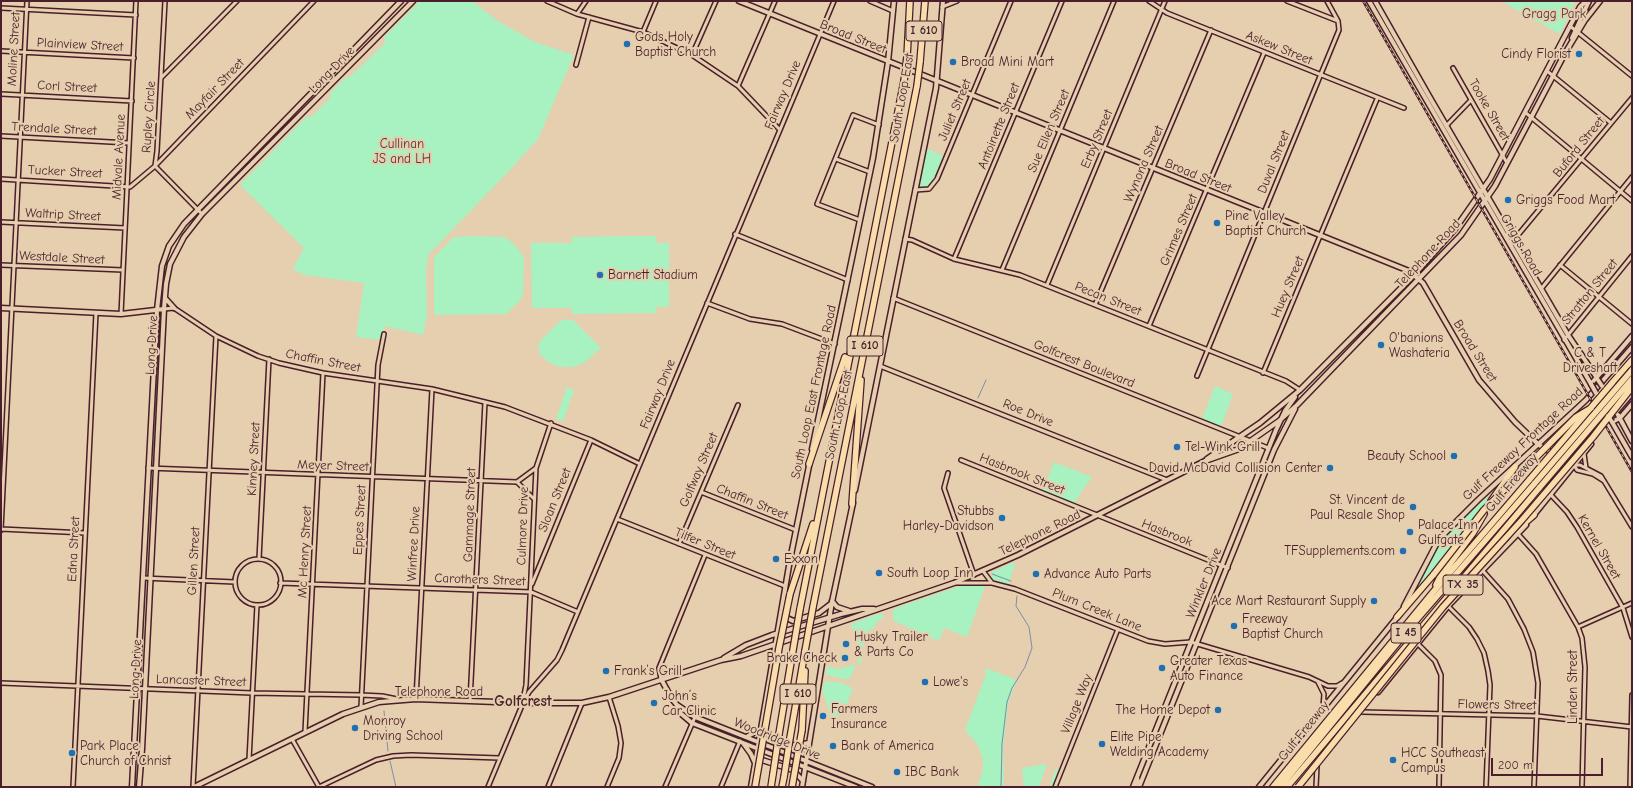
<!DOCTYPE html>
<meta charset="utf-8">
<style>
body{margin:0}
#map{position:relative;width:1633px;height:788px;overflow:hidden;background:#e5cfae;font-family:"Comic Neue",sans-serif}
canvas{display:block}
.frame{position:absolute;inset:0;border:2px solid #4a1f2b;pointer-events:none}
.scale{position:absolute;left:1491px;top:758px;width:112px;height:18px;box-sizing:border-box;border:2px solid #4a1f2b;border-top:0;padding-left:5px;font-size:12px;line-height:14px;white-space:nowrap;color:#4a1f2b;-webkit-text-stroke:3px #e5cfae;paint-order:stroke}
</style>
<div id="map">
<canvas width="1633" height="788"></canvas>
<div class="frame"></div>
<div class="scale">200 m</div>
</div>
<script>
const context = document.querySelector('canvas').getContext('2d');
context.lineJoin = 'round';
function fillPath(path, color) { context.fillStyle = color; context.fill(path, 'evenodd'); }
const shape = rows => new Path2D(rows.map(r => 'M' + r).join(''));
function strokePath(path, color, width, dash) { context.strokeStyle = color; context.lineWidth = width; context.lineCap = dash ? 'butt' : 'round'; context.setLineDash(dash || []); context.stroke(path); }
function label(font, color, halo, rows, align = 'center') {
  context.font = font + ' "Comic Neue",sans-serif'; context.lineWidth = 4; context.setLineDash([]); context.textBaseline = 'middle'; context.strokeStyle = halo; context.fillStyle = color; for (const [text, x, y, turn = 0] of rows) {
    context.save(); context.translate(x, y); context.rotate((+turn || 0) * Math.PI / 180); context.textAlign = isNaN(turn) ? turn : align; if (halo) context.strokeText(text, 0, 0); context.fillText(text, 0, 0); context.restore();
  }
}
fillPath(shape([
 [420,1,472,1,498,21,535,42,574,55,538,139,508,172,428,255,426,273,427,315,423,335,385,326,381,340,356,337,364,283,304,275,293,269,304,248,240,185,306,117,311,117,330,98,331,92,345,78,351,76,385,43,384,37],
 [1501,1,1575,1,1560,34],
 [926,148,943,156,933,181,930,185,923,188,918,186],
 [474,236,505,237,516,246,524,258,523,295,519,302,506,314,434,315,434,257,454,237],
 [632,236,656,236,656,243,669,243,669,307,656,307,656,313,572,314,572,308,532,308,531,243,572,243,572,237],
 [561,320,573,320,601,348,584,363,573,367,560,367,548,362,539,353,539,342],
 [1215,386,1233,394,1221,427,1202,419],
 [567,387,574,390,563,421,556,419],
 [1054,462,1092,477,1074,503,1043,491],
 [1487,497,1488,499,1482,509,1420,588,1418,587,1432,557,1441,540,1452,527],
 [1014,562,1015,566,1008,584,991,579,992,572],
 [970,585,985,586,967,637,944,628,939,641,894,621,892,613,895,608,957,587],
 [877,614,882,614,884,617,877,622,873,630,870,628,861,652,864,653,860,665,856,664,849,680,826,675,826,667,840,669,859,663,857,655,861,653,851,624],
 [985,668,1017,680,1008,703,1003,750,1004,787,983,787,978,785,983,769,983,759,977,744,965,730,986,674],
 [825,681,841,683,853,688,847,704,843,703,835,724,838,726,839,731,830,727,832,720,822,689],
 [1047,764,1039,787,1024,787,1022,768],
 [1056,768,1058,769,1052,787,1049,787]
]), '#a8f1c0');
strokePath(shape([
 [978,398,986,380],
 [992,574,1011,581],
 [384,711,388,751],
 [390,761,396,787],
 [1001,787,1002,744,1007,702,1012,688,1025,667,1032,648,1029,627,1016,606,1017,596]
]), '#798fa7', 1);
const street = shape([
 [165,1,157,151,155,166,202,214],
 [547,1,577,14,643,32,692,55,738,86,780,130],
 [870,1,893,11],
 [1149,1,1167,13,1404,108],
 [1287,1,1338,21],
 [942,7,957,1],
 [1,8,136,15],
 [577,14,586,1],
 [1570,26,1632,76],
 [643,32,656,1],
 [1,51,134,58],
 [692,55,716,1],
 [576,65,589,17],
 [1453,68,1507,163],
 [1547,71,1611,123],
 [161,78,237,1],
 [738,86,775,1],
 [1,94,132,101],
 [1526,113,1632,201],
 [1446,126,1471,100],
 [1,136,129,143],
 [836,159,870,172],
 [1,179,130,187,155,166,314,1],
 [915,190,929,189,937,179,1011,1],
 [860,220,817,204,853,115,879,125],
 [1,222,125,228],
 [735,234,848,280],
 [905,239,912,240,954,259,1020,275,1286,381,1300,390],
 [1513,241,1632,98],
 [954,259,1062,1],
 [1,265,123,270],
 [1560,265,1632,324],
 [1002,270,1114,1],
 [1047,285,1165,1],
 [1541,289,1632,177],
 [893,298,1268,448],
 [707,303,750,319,782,324,835,344],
 [1095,305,1211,30],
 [164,309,174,308,216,336,258,356,279,363,323,373,432,389,505,407,591,440,640,464],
 [121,314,136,1],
 [1149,326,1264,53],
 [1564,340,1632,256],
 [880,366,1167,480],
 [1263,373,1377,99],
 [1197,376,1339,30,1338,21,1327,1],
 [1584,454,1586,468],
 [961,460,1228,568],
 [1574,465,1580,465,1601,476,1632,527],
 [1574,465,1577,470,1593,474,1604,481],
 [148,468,517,482,536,468],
 [948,473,944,488,974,575],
 [517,482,534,499],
 [701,492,796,530],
 [1551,495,1567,512,1577,527,1623,608,1632,637],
 [617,519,785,586],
 [1,529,85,533],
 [1,530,27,1],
 [1518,534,1536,554,1578,627,1582,638,1585,667,1582,787],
 [679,544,738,405],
 [259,559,269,359],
 '235 582a23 23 0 1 1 46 0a23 23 0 1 1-46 0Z',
 [983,571,992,583],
 [1483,571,1508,599,1524,629,1533,652,1538,683,1534,787],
 [143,578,235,582],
 [280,583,531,592,578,612],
 [954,583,992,583,1015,589,1148,641,1165,644,1191,642,1309,677,1328,686,1337,686,1342,683],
 [532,584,591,440],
 [1448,606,1469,627,1477,639,1484,653,1488,671,1490,685,1486,787],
 [1578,627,1632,603],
 [1418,644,1435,661,1441,675,1439,787],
 [661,679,659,668,705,555],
 [1318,682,1324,694,1323,707],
 [1,683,252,693,361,695,382,696,397,699],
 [416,699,432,389],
 [523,700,526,685,536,468,551,423],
 [470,701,485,402],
 [361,707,378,365,384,334],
 [1362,712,1537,716,1632,727],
 [305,732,323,373],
 [292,739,319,787],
 [249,760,257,605],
 [73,787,96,313],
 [193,787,216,336],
 [319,787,376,760,393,756,411,755,499,758],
 [488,787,523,703,529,692,557,660,562,650,834,1],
 [548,787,582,703],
 [607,787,619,758,621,743,618,726,609,697],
 [665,787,695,717],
 [721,787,740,741],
 [1055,787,1118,629],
 [1316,787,1317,766],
 [1630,787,1632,695]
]);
const secondary = shape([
 [739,1,1409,271,1423,283,1479,380,1515,422,1539,445,1554,454],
 [1369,1,1591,384,1632,336],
 [1375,1,1429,96,1568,335,1597,378],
 [1572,38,1589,1],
 [165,298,174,308],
 [1,308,121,314,164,309],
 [1632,404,1620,418,1612,422,1632,457],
 [1615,413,1632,393],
 [1618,415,1632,441],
 [812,449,873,158,888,62,894,1],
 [1207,459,1260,423,1300,390,1414,275,1455,229,1490,179,1580,7,1586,1],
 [855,490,936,88,943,1],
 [1533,516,1591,444],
 [832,601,837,607,849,611],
 [1404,606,1439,539,1478,500,1586,400,1632,347],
 [785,617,793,621,819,613,832,603],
 [724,658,746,645,772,635,841,614,862,609,874,609],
 [661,679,672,699,677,705,695,717,872,787],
 [1378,692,1448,606,1526,525],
 [677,705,679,712,692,723,856,787],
 [764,731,774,740,796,746,808,743],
 [748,736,761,729],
 [743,743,751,754,755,763,762,760,793,770,803,781],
 [132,787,157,310,162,266,169,246,184,224,401,1],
 [139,787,142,749,164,309,166,284,170,264,184,237,202,214,413,1],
 [194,787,343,714,379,702,416,699,523,703,582,703,609,697,721,660,741,656,954,583,1018,555,1205,461,1239,449,1279,421,1297,405,1461,235,1495,186,1564,55,1585,20,1600,1],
 [751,787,790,560,810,461],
 [802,787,832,602,853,503],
 [1133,787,1276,430,1285,411,1295,397],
 [1136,787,1138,782,1137,778],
 [1139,787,1274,450,1295,409],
 [1259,787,1399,615]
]);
const highway = shape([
 [907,57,910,1],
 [920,62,925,1],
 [1612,383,1632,360],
 [809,464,845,357],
 [1491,501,1515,467],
 [852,504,861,380],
 [1511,535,1534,515],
 [1436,585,1440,577,1473,533,1484,514],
 [790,594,813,524],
 [813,607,917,86],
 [800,609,904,81],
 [1397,617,1434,574],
 [802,730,805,671],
 [779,734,792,656],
 [790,738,805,651],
 [771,787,773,774],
 [782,787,784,777],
 [1273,787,1434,591,1530,479],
 [1280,787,1412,625,1535,483],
 [1287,787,1540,487]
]);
strokePath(street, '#4a1f2b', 6);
strokePath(secondary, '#4a1f2b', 7);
strokePath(highway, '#4a1f2b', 8);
strokePath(street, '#e5cfae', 3);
strokePath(secondary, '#e5cfae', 4);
strokePath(highway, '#f9ddab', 5.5);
const rail = shape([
 [1363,1,1632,472]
]);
strokePath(rail, '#4a1f2b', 2.5);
strokePath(rail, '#e5cfae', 1, [3]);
const secondaryBridge = shape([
 [1598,380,1602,386],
 [1591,384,1596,393],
 [1608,416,1612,422]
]);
const highwayBridge = shape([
 [904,81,907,57],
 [917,86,920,62],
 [1530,479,1612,383],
 [1535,483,1632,370],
 [1540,487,1632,379],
 [1434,574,1484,510,1576,417,1591,408],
 [805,651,813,607],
 [792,656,800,609],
 [773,774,779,734],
 [784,777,790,738],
 [755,787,779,648,790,594],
 [792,787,802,730],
 [1298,787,1443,607,1522,520,1593,437,1632,387]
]);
strokePath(secondaryBridge, '#4a1f2b', 7, []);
strokePath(highwayBridge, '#4a1f2b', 8, []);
strokePath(secondaryBridge, '#e5cfae', 4);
strokePath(highwayBridge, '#f9ddab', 5.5);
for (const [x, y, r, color] of [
 [627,44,4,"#1f6fb2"],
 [1579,54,4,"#1f6fb2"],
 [953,62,4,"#1f6fb2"],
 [1508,200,4,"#1f6fb2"],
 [1217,223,4,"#1f6fb2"],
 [600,275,4,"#1f6fb2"],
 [1590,339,4,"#1f6fb2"],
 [1381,345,4,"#1f6fb2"],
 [1177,447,4,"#1f6fb2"],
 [1454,456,4,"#1f6fb2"],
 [1330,468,4,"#1f6fb2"],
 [1413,507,4,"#1f6fb2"],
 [1002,518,4,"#1f6fb2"],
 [1410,532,4,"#1f6fb2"],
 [1403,551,4,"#1f6fb2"],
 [776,559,4,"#1f6fb2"],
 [879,573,4,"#1f6fb2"],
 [1036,574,4,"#1f6fb2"],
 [1374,601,4,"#1f6fb2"],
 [1234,626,4,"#1f6fb2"],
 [846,644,4,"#1f6fb2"],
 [845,658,4,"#1f6fb2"],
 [1162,668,4,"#1f6fb2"],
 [606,671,4,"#1f6fb2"],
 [925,682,4,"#1f6fb2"],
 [654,703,4,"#1f6fb2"],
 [1218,710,4,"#1f6fb2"],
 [823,716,4,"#1f6fb2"],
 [355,728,4,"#1f6fb2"],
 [1102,744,4,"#1f6fb2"],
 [833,746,4,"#1f6fb2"],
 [72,753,4,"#1f6fb2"],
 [1393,760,4,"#1f6fb2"],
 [897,772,4,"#1f6fb2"]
]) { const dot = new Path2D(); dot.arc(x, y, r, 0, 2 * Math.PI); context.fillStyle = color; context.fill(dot); strokePath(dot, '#e5cfae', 1.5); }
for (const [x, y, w] of [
 [924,31,36],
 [865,346,36],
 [1463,585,40],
 [1406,633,30],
 [798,694,36]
]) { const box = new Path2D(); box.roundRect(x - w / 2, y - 10, w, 20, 3); context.fillStyle = '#e5cfae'; context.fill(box); strokePath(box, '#4a1f2b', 1); }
label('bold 12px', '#4a1f2b', null, [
 ["I 610",924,31],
 ["I 610",865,346],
 ["TX 35",1463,585],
 ["I 45",1406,633],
 ["I 610",798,694]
]);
label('13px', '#53343a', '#e5cfae', [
 ["Gragg Park",1554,14],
 ["Cullinan",402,144],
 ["JS and LH",402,159]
]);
label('13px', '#4a1f2b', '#e5cfae', [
 ["Gods Holy",635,37],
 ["Baptist Church",635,52],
 ["Cindy Florist",1571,54,"right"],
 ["Broad Mini Mart",961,62],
 ["Griggs Food Mart",1516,200],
 ["Pine Valley",1225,216],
 ["Baptist Church",1225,231],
 ["Barnett Stadium",608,275],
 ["O'banions",1389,338],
 ["Washateria",1389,353],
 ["C & T",1590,353,"center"],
 ["Driveshaft",1590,368,"center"],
 ["Tel-Wink Grill",1185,447],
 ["Beauty School",1446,456,"right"],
 ["David McDavid Collision Center",1322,468,"right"],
 ["St. Vincent de",1405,500,"right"],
 ["Paul Resale Shop",1405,515,"right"],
 ["Stubbs",994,511,"right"],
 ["Harley-Davidson",994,526,"right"],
 ["Palace Inn",1418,525],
 ["Gulfgate",1418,540],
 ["TFSupplements.com",1395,551,"right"],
 ["Exxon",784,559],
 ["South Loop Inn",887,573],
 ["Advance Auto Parts",1044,574],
 ["Ace Mart Restaurant Supply",1366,601,"right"],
 ["Freeway",1242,619],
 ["Baptist Church",1242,634],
 ["Husky Trailer",854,637],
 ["& Parts Co",854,652],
 ["Brake Check",837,658,"right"],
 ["Greater Texas",1170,661],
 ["Auto Finance",1170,676],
 ["Frank’s Grill",614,671],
 ["Lowe's",933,682],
 ["John’s",662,696],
 ["Car Clinic",662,711],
 ["Farmers",831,709],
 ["Insurance",831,724],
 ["The Home Depot",1210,710,"right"],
 ["Monroy",363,721],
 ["Driving School",363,736],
 ["Elite Pipe",1110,737],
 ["Welding Academy",1110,752],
 ["Park Place",80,746],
 ["Church of Christ",80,761],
 ["Bank of America",841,746],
 ["HCC Southeast",1401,753],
 ["Campus",1401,768],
 ["IBC Bank",905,772]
], 'left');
label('13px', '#4a1f2b', '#e5cfae', [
 ["Broad Street",853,37,22],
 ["Plainview Street",80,45,3],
 ["Askew Street",1279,48,22],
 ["Moline Street",14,49,-87],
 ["Long Drive",332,70,-46],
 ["Corl Street",67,87,3],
 ["Mayfair Street",215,89,-46],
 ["Fairway Drive",783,95,-67],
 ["South Loop East",902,98,-80],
 ["Juliet Street",955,110,-67],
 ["Tooke Street",1489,110,60],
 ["Rupley Circle",149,117,-86],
 ["Antoinette Street",999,126,-68],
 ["Trendale Street",54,129,3],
 ["Sue Ellen Street",1049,131,-67],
 ["Erby Street",1097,139,-67],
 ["Buford Street",1579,147,-51],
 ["Midvale Avenue",119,157,-87],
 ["Duval Street",1274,162,-68],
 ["Wynona Street",1144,164,-67],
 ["Tucker Street",65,172,3],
 ["Broad Street",1198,176,22],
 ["Waltrip Street",63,215,3],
 ["Grimes Street",1179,230,-67],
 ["Griggs Road",1521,245,60],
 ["Telephone Road",1428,254,-47],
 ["Westdale Street",62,258,3],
 ["Huey Street",1288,287,-67],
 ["Stratton Street",1590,292,-51],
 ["Pecan Street",1108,299,22],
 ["Long Drive",152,345,-87],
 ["Broad Street",1475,351,58],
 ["Chaffin Street",323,361,11],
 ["Golfcrest Boulevard",1084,364,22],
 ["South Loop East Frontage Road",814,392,-78],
 ["Fairway Drive",658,394,-68],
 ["Roe Drive",1028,413,22],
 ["South Loop East",839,415,-78],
 ["Gulf Freeway Frontage Road",1523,444,-43],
 ["Kinney Street",254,459,-87],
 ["Meyer Street",333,466,2],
 ["Golfway Street",699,470,-67],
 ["Hasbrook Street",1022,474,22],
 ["Gulf Freeway",1512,483,-49],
 ["Sloan Street",555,500,-68],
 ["Chaffin Street",752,502,22],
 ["Gammage Street",470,515,-88],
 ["Eppes Street",360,520,-87],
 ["Culmore Drive",523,526,-88],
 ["Telephone Road",1040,533,-26],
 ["Hasbrook",1167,533,22],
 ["Winfree Drive",414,544,-87],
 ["Tilfer Street",705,544,22],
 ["Kernel Street",1599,547,60],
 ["Edna Street",74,549,-87],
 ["Mc Henry Street",305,552,-87],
 ["Gillen Street",194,561,-87],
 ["Carothers Street",480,580,2],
 ["Winkler Drive",1204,583,-68],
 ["Plum Creek Lane",1097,610,22],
 ["Long Drive",136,669,-87],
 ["Lancaster Street",201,681,2],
 ["Linden Street",1573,687,-90],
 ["Telephone Road",439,692],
 ["Village Way",1077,704,-68],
 ["Flowers Street",1497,705,1],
 ["Gulf Freeway",1304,731,-51],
 ["Woodridge Drive",777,739,22]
]);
label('bold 15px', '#4a1f2b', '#e5cfae', [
 ["Golfcrest",523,702]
]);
</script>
